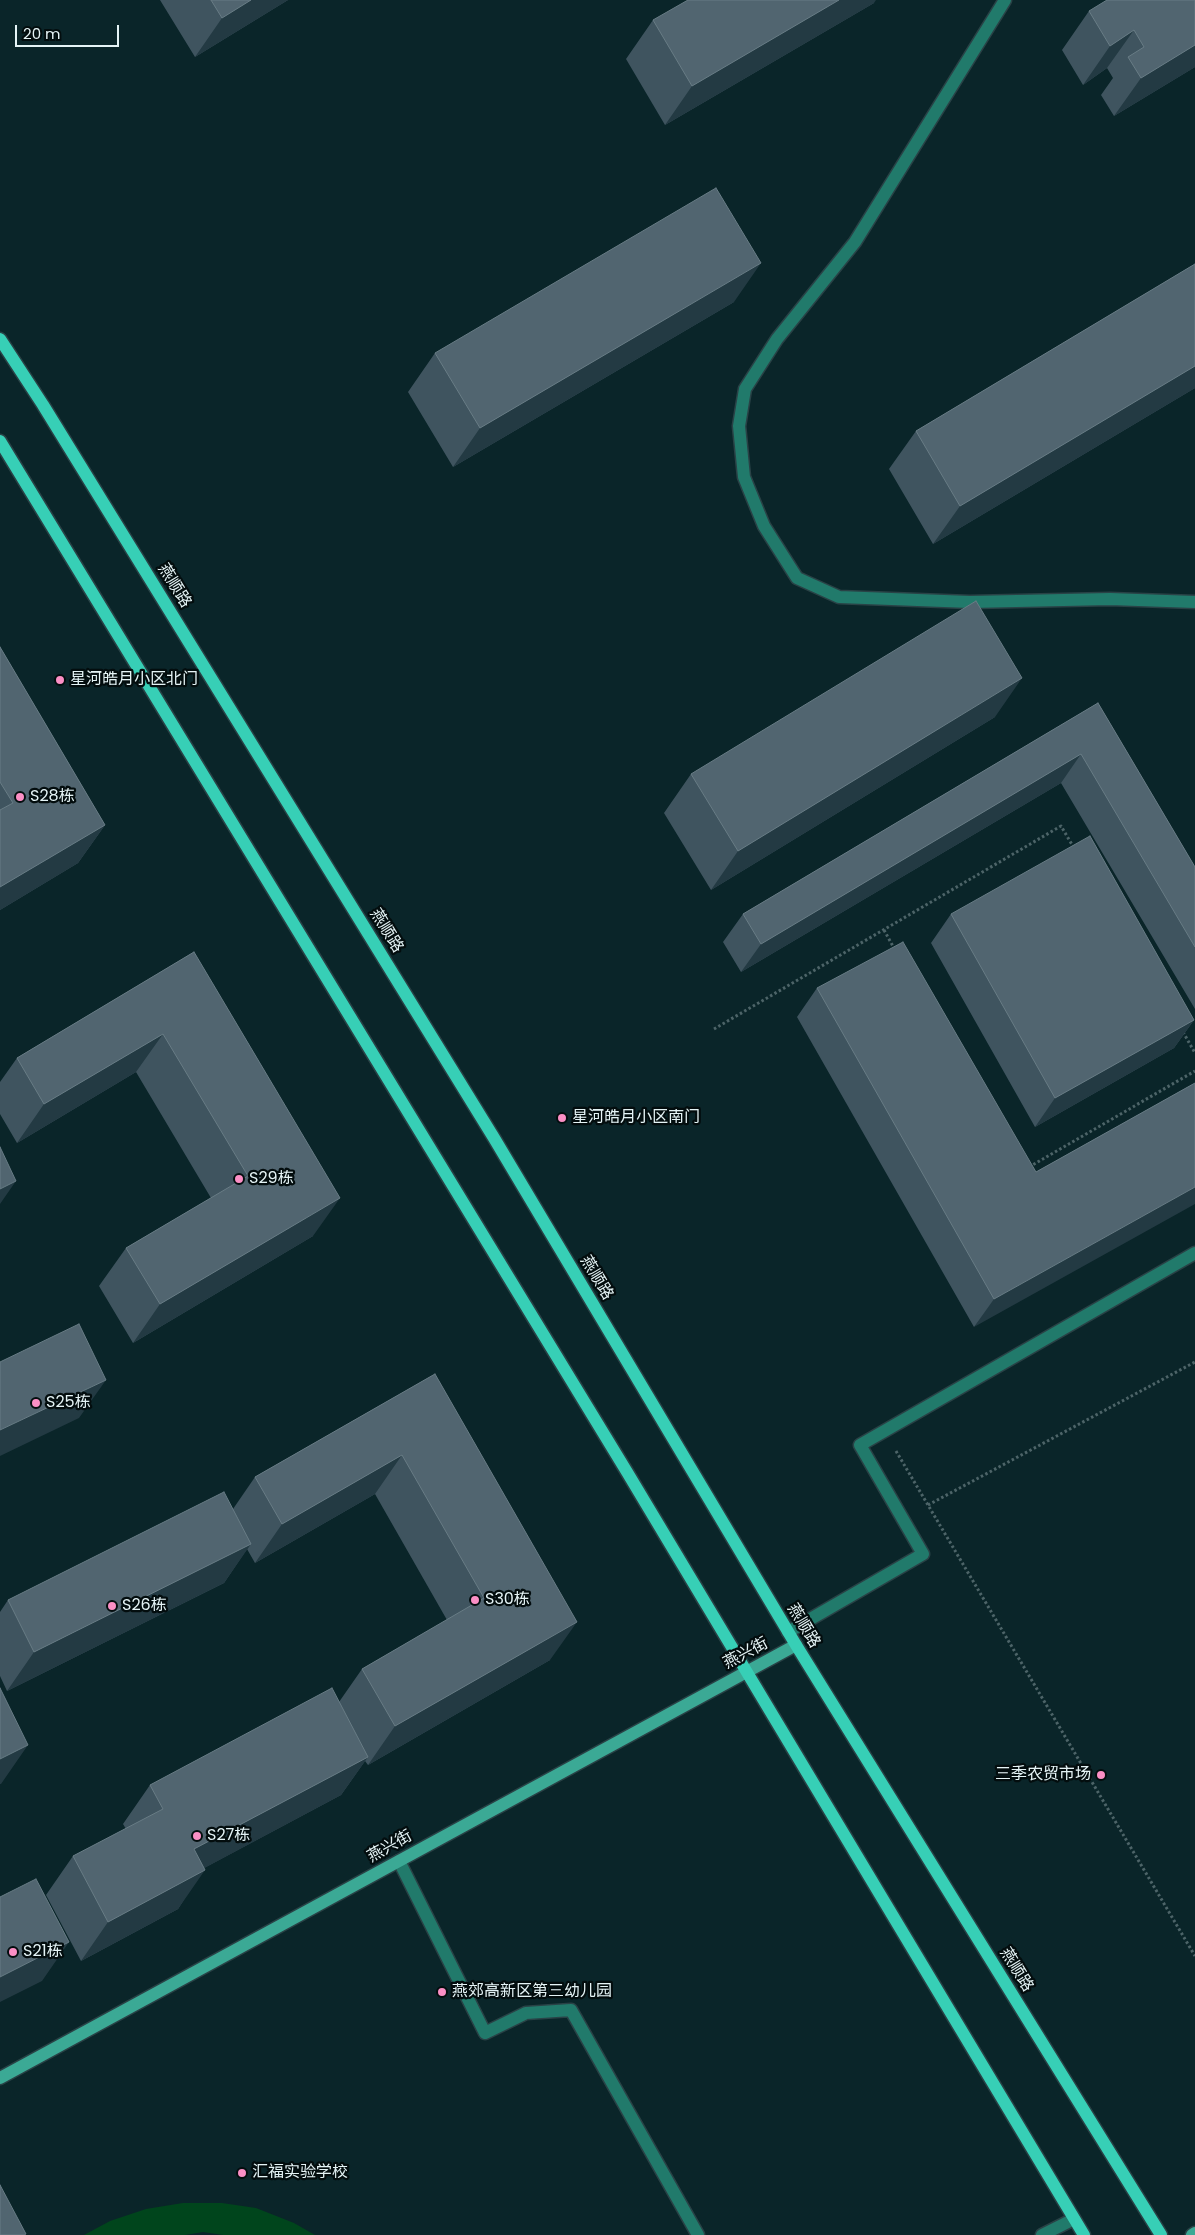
<!DOCTYPE html>
<meta charset="utf-8">
<style>
body{margin:0}
#map{position:relative;width:1195px;height:2235px;overflow:hidden;background:#0a2529;font-family:Poppins,sans-serif}
canvas{display:block}
.scale{position:absolute;left:15px;top:25px;width:104px;height:22px;box-sizing:border-box;border:2px solid #e5f4f6;border-top:0;padding-left:6px;font-size:15px;line-height:18px;white-space:nowrap;color:#e5f4f6;-webkit-text-stroke:4px #030d0e;paint-order:stroke}
</style>
<div id="map">
<canvas width="1195" height="2235"></canvas>
<div class="scale">20 m</div>
</div>
<script>
const context = document.querySelector('canvas').getContext('2d');
context.lineJoin = 'round';
function fillPath(path, color) { context.fillStyle = color; context.fill(path, 'evenodd'); }
const shape = rows => new Path2D(rows.map(r => 'M' + r).join(''));
function strokePath(path, color, width, dash) { context.strokeStyle = color; context.lineWidth = width; context.lineCap = dash ? 'butt' : 'round'; context.setLineDash(dash || []); context.stroke(path); }
function label(font, color, halo, rows, align = 'center') {
  context.font = font + ' Poppins,"Noto Sans SC",sans-serif'; context.lineWidth = 4.5; context.setLineDash([]); context.textBaseline = 'middle'; context.strokeStyle = halo; context.fillStyle = color; for (const [text, x, y, turn = 0] of rows) {
    context.save(); context.translate(x, y); context.rotate((+turn || 0) * Math.PI / 180); context.textAlign = isNaN(turn) ? turn : align; if (halo) context.strokeText(text, 0, 0); context.fillText(text, 0, 0); context.restore();
  }
}
fillPath(shape([
 [183,2203,222,2203,256,2208,294,2223,315,2235,223,2235,203,2232,185,2235,84,2235,110,2221,146,2209]
]), '#00451c');
const lane = shape([
 [1005,0,855,242,777,339,745,389,739,426,744,477,764,526,797,578,839,597,970,602,1110,599,1195,602],
 [788,1632,923,1554,860,1445,1195,1253],
 [399,1861,485,2033,526,2013,571,2010,698,2235],
 [1042,2235,1074,2219,1042,2235]
]);
const secondary = shape([
 [0,2078,796,1645],
 [1192,2235,1195,2233]
]);
const primary = shape([
 [0,339,43,405,494,1138,796,1645,1161,2235],
 [0,441,627,1472,1084,2235]
]);
strokePath(lane, '#294246', 15);
strokePath(secondary, '#294246', 15);
strokePath(primary, '#294246', 15);
strokePath(shape([
 [884,930,895,950],
 [714,1029,1061,826,1074,848],
 [1183,1032,1195,1053],
 [1029,1167,1195,1071],
 [896,1451,1195,1956],
 [928,1505,1195,1362]
]), '#4d6468', 3, [2.5, 2.5]);
strokePath(lane, '#217a6b', 12);
strokePath(secondary, '#3ba995', 12);
strokePath(primary, '#37cfb6', 12);
fillPath(shape([
 [160,0,288,0,195,57],
 [1195,0,1195,67,1114,116,1101,95,1113,78,1107,68,1083,85,1062,50,1089,11],
 [874,3,665,125,626,59,653,20],
 [1195,264,1195,388,933,544,889,469,916,431],
 [734,302,453,467,408,392,435,353],
 [0,647,105,825,78,863,0,910],
 [1098,703,1195,867,1195,1009,1061,783,741,972,723,942,743,914],
 [995,717,711,890,664,813,691,774],
 [951,914,1194,1020,1174,1048,1035,1127,931,943],
 [194,952,313,1236,133,1343,99,1286,126,1248,211,1198,136,1072,17,1143,0,1114,0,1082,17,1058],
 [817,988,1036,1172,1195,1083,974,1327,797,1017],
 [435,1374,550,1660,368,1765,365,1761,341,1795,204,1868,178,1909,81,1961,46,1895,73,1856,126,1829,123,1824,150,1785,339,1702,362,1669,447,1620,375,1494,255,1563,247,1549,224,1583,7,1691,0,1676,0,1612,8,1600,233,1509,255,1477]
]), '#3f545f');
fillPath(shape([
 [251,0,288,0,195,57,222,18],
 [839,0,876,0,874,3,665,125,692,86],
 [1134,30,1107,68,1083,85,1110,46],
 [1195,45,1195,67,1114,116,1141,78],
 [761,263,734,302,453,467,480,428],
 [1195,366,1195,388,933,544,960,506],
 [1022,678,995,717,711,890,738,851],
 [1081,754,1061,783,741,972,761,944],
 [105,825,78,863,0,910,0,887],
 [1194,1020,1174,1048,1035,1127,1055,1098],
 [163,1034,136,1072,17,1143,44,1104],
 [16,1181,0,1204,0,1189],
 [1195,1187,1195,1204,974,1327,994,1299],
 [340,1198,313,1236,133,1343,160,1304],
 [106,1380,79,1418,0,1456,0,1430],
 [402,1455,375,1494,255,1563,282,1524],
 [251,1544,224,1583,7,1691,34,1652],
 [577,1622,550,1660,368,1765,395,1726],
 [28,1745,1,1784,0,1784,0,1759],
 [368,1757,341,1795,167,1888,194,1849],
 [205,1870,178,1909,81,1961,108,1922],
 [69,1942,42,1981,0,2002,0,1977]
]), '#233a43');
const building = shape([
 [211,0,251,0,222,18,211,0],
 [688,0,839,0,692,86,653,20,688,0],
 [1107,0,1195,0,1195,45,1141,78,1128,57,1144,47,1134,30,1110,46,1089,11,1107,0],
 [716,188,761,263,480,428,435,353,716,188],
 [1195,264,1195,366,960,506,916,431,1195,264],
 [976,601,1022,678,738,851,691,774,976,601],
 [0,647,105,825,0,887,0,810,13,803,0,782,0,647],
 [1098,703,1195,867,1195,947,1081,754,761,944,743,914,1098,703],
 [1090,836,1194,1020,1055,1098,951,914,1090,836],
 [903,942,1036,1172,1195,1083,1195,1187,994,1299,817,988,903,942],
 [194,952,340,1198,160,1304,126,1248,248,1176,163,1034,44,1104,17,1058,194,952],
 [0,1147,16,1181,0,1189,0,1147],
 [79,1324,106,1380,0,1430,0,1362,79,1324],
 [435,1374,577,1622,395,1726,362,1669,484,1598,402,1455,282,1524,255,1477,435,1374],
 [224,1492,251,1544,34,1652,8,1600,224,1492],
 [0,1688,28,1745,0,1759,0,1688],
 [332,1688,368,1757,194,1849,205,1870,108,1922,73,1856,163,1809,150,1785,332,1688],
 [36,1879,69,1942,0,1977,0,1897,36,1879],
 [0,2185,26,2234,24,2235,0,2235,0,2185]
]);
fillPath(building, '#516570');
strokePath(building, '#687c85', 1);
for (const [x, y, r, color] of [
 [60,680,5,"#fb8fc5"],
 [20,797,5,"#fb8fc5"],
 [562,1118,5,"#fb8fc5"],
 [239,1179,5,"#fb8fc5"],
 [36,1403,5,"#fb8fc5"],
 [475,1600,5,"#fb8fc5"],
 [112,1606,5,"#fb8fc5"],
 [1101,1775,5,"#fb8fc5"],
 [197,1836,5,"#fb8fc5"],
 [13,1952,5,"#fb8fc5"],
 [442,1992,5,"#fb8fc5"],
 [242,2173,5,"#fb8fc5"]
]) { const dot = new Path2D(); dot.arc(x, y, r, 0, 2 * Math.PI); context.fillStyle = color; context.fill(dot); strokePath(dot, '#030d0e', 2); }
label('16px', '#e5f4f6', '#030d0e', [
 ["燕顺路",174,586,58],
 ["燕顺路",386,931,58],
 ["燕顺路",596,1278,59],
 ["燕顺路",803,1626,59],
 ["燕兴街",746,1654,-28],
 ["燕兴街",390,1847,-29],
 ["燕顺路",1016,1970,58]
]);
label('16px', '#e5f4f6', '#030d0e', [
 ["星河皓月小区北门",70,680],
 ["S28栋",30,797],
 ["星河皓月小区南门",572,1118],
 ["S29栋",249,1179],
 ["S25栋",46,1403],
 ["S30栋",485,1600],
 ["S26栋",122,1606],
 ["三季农贸市场",1091,1775,"right"],
 ["S27栋",207,1836],
 ["S21栋",23,1952],
 ["燕郊高新区第三幼儿园",452,1992],
 ["汇福实验学校",252,2173]
], 'left');
</script>
